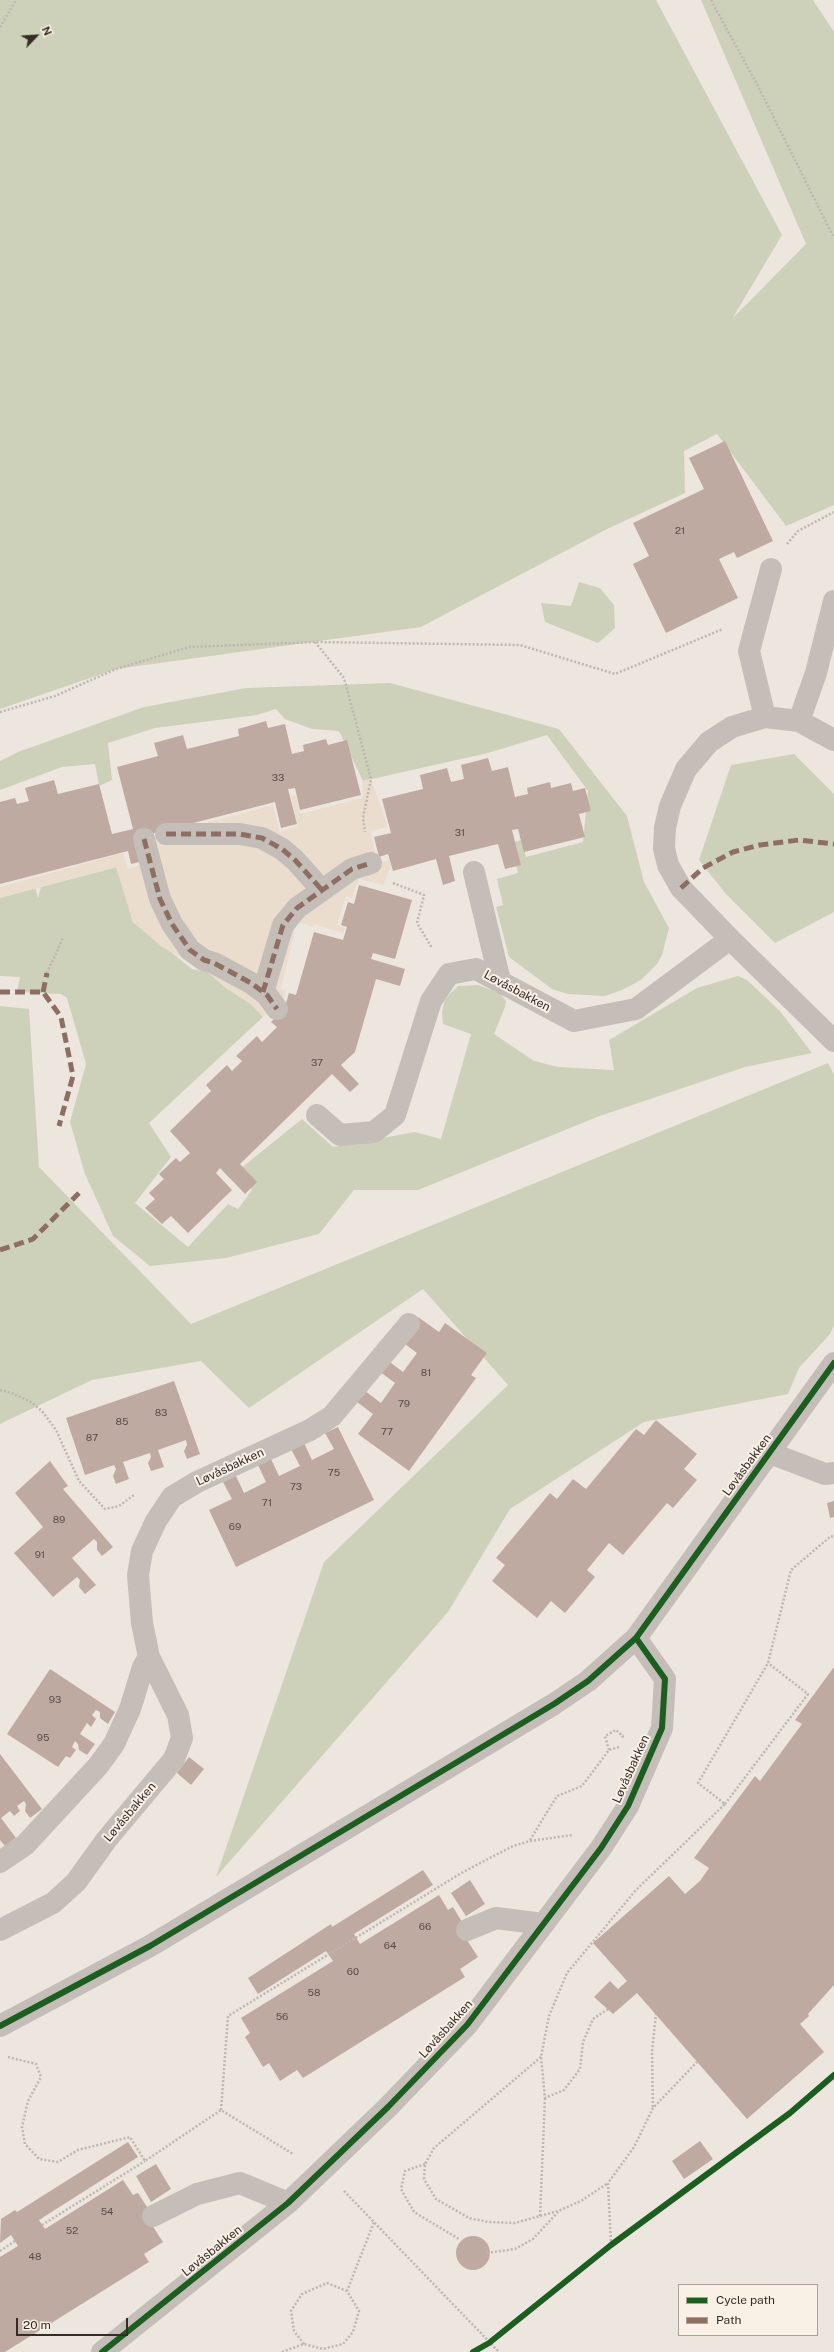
<!DOCTYPE html>
<meta charset="utf-8">
<style>
body{margin:0}
#map{position:relative;width:834px;height:2352px;overflow:hidden;background:#ece6df;font-family:"Public Sans",sans-serif}
canvas{display:block}
.legend{position:absolute;left:678px;top:2284px;width:140px;height:52px;box-sizing:border-box;background:#f9f0e6;border:1px solid #aba19a;margin:0;padding:5px 7px;list-style:none;font-size:12px;color:#352b27}
.legend li{display:flex;align-items:center;gap:8px;height:20px}
.legend b{width:20px;border:1px solid #aba19a}
.north{position:absolute;left:16px;top:16px;width:40px;height:40px;-webkit-text-stroke:3px #f9f0e6;paint-order:stroke;rotate:65deg;font-size:11px;font-weight:700;line-height:16px;text-align:center;color:#352b27}
.north::after{content:'';display:block;margin:auto;width:14px;height:18px;background:#352b27;clip-path:polygon(50% 0,100% 100%,50% 72%,0 100%)}
.scale{position:absolute;left:16px;top:2318px;width:112px;height:18px;box-sizing:border-box;border:2px solid #352b27;border-top:0;padding-left:5px;font-size:12px;line-height:14px;white-space:nowrap;color:#352b27;-webkit-text-stroke:3px #f9f0e6;paint-order:stroke}
</style>
<div id="map">
<canvas width="834" height="2352"></canvas>
<ul class="legend">
<li><b style="height:5px;background:#1b5e20"></b>Cycle path</li>
<li><b style="height:5px;background:#8d6e63"></b>Path</li>
</ul>
<div class="north">N</div>
<div class="scale">20 m</div>
</div>
<script>
const context = document.querySelector('canvas').getContext('2d');
context.lineJoin = 'round';
function fillPath(path, color) { context.fillStyle = color; context.fill(path, 'evenodd'); }
const shape = rows => new Path2D(rows.map(r => 'M' + r).join(''));
function strokePath(path, color, width, dash) { context.strokeStyle = color; context.lineWidth = width; context.lineCap = dash ? 'butt' : 'round'; context.setLineDash(dash || []); context.stroke(path); }
function label(font, color, halo, rows, align = 'center') {
  context.font = font + ' "Public Sans",sans-serif'; context.lineWidth = 4; context.setLineDash([]); context.textBaseline = 'middle'; context.strokeStyle = halo; context.fillStyle = color; for (const [text, x, y, turn = 0] of rows) {
    context.save(); context.translate(x, y); context.rotate((+turn || 0) * Math.PI / 180); context.textAlign = isNaN(turn) ? turn : align; if (halo) context.strokeText(text, 0, 0); context.fillText(text, 0, 0); context.restore();
  }
}
fillPath(shape([
 [0,0,656,0,782,235,732,319,806,244,701,0,813,0,834,32,834,505,786,526,717,434,684,451,685,493,607,529,421,627,116,669,0,709],
 [579,582,600,588,614,605,615,628,598,643,545,622,541,603,571,606],
 [390,683,559,729,627,816,644,882,669,928,662,955,657,964,641,980,622,990,605,996,568,994,552,989,509,957,496,907,503,905,497,879,518,873,511,843,522,840,526,857,583,842,588,791,547,735,488,753,363,781,339,731,312,729,285,719,276,709,257,715,155,728,108,743,112,780,99,786,95,764,62,767,0,790,0,761,18,752,144,707,246,688],
 [794,754,834,794,834,912,775,943,726,894,699,860,731,765],
 [117,867,133,922,192,969,208,972,226,988,251,1004,263,1017,149,1123,171,1157,135,1203,188,1247,228,1204,238,1209,252,1190,235,1173,302,1119,333,1147,415,1132,441,1139,471,1034,443,1024,442,1012,445,999,458,986,478,985,500,993,506,1001,505,1007,494,1034,534,1061,558,1067,614,1070,609,1040,697,988,738,976,747,980,780,1011,812,1053,745,1067,597,1117,418,1190,354,1190,319,1234,226,1258,150,1266,113,1236,85,1174,70,1122,86,1064,67,998,61,994,17,992,20,977,0,976,0,898,35,888,38,898,41,887],
 [0,1006,29,1009,39,1167,191,1324,828,1063,834,1075,834,1325,830,1334,799,1368,788,1394,644,1422,510,1509,448,1612,216,1877,324,1562,508,1385,423,1289,249,1408,201,1361,92,1380,0,1424]
]), '#cdd1b9');
fillPath(shape([
 [371,779,388,827,371,831,377,863,389,860,391,867,383,885,359,879,352,898,346,896,337,925,345,928,343,933,314,924,313,927,297,922,281,989,286,990,283,1003,263,1017,251,1004,226,988,208,972,162,947,133,922,116,867,0,898,0,887,123,853,128,869,146,863,144,839,273,805,280,832,298,826,291,796,296,795,300,814,362,798,363,781]
]), '#eaddce');
fillPath(shape([
 [725,441,773,541,737,558,734,552,719,559,738,598,666,633,633,564,649,556,633,523,704,489,689,458],
 [266,721,268,728,285,724,292,754,304,751,303,745,326,739,328,745,347,740,361,795,300,810,295,788,288,789,297,824,281,828,275,802,139,837,144,861,131,864,128,851,0,884,0,802,15,798,17,804,29,801,25,788,54,780,58,794,99,784,112,834,133,829,117,767,158,756,154,743,183,735,187,749,239,736,238,729],
 [488,758,492,771,508,767,515,797,528,794,527,788,550,782,551,788,571,783,573,791,585,788,591,811,579,814,585,837,524,852,518,829,512,830,521,865,505,869,498,844,449,856,455,881,443,885,436,859,393,871,388,854,379,857,374,837,391,833,382,799,423,789,420,775,447,768,451,782,464,779,461,765],
 [359,885,412,900,395,959,373,953,371,959,405,969,400,986,376,979,355,1052,341,1065,359,1084,350,1092,332,1074,240,1164,257,1182,245,1194,220,1168,216,1173,232,1190,188,1233,171,1216,162,1224,145,1208,155,1199,149,1193,164,1179,159,1174,176,1158,180,1162,190,1153,170,1131,211,1091,206,1085,227,1065,232,1071,242,1061,236,1056,257,1036,262,1042,277,1027,271,1022,284,1010,289,993,296,995,314,932,343,940,347,927,341,925,348,902,354,904],
 [418,1317,439,1332,445,1323,487,1353,471,1375,476,1378,409,1471,358,1434,373,1414,357,1402,365,1391,381,1403,395,1383,379,1371,387,1360,403,1372,417,1353,401,1341],
 [174,1381,200,1454,187,1459,184,1451,187,1445,186,1440,158,1450,164,1467,151,1471,148,1463,151,1457,150,1453,123,1462,129,1479,116,1484,113,1476,116,1469,114,1465,85,1475,66,1418],
 [656,1420,697,1454,684,1469,697,1480,673,1508,667,1503,623,1555,609,1543,587,1570,595,1577,565,1613,551,1601,537,1618,492,1581,505,1565,496,1558,550,1493,557,1499,573,1479,586,1489,636,1429,644,1435],
 [338,1427,374,1500,236,1567,209,1510,232,1499,223,1482,236,1476,244,1493,266,1482,258,1465,271,1459,279,1476,300,1466,291,1449,304,1443,312,1460,334,1449,325,1433],
 [50,1461,68,1486,63,1489,113,1547,102,1556,97,1550,97,1542,94,1539,72,1558,96,1585,85,1594,79,1587,80,1580,77,1577,53,1597,14,1553,43,1527,15,1493],
 [834,1501,834,1517,830,1518,827,1503],
 [834,1667,834,1985,808,2014,809,2016,800,2024,824,2052,747,2119,637,1993,613,2014,594,1997,610,1981,618,1989,627,1981,593,1943,669,1876,685,1894,700,1881,709,1868,694,1858,755,1776,760,1781,802,1724,795,1720],
 [50,1669,115,1712,108,1724,100,1718,100,1712,96,1710,92,1715,96,1719,91,1727,87,1723,80,1734,95,1744,87,1755,79,1750,78,1744,75,1741,72,1747,76,1750,70,1758,66,1756,58,1767,7,1734],
 [0,1754,42,1809,30,1818,25,1811,26,1804,24,1801,17,1806,20,1811,14,1816,10,1811,1,1818,16,1838,5,1846,0,1840],
 [189,1757,204,1769,191,1785,177,1773],
 [423,1870,433,1885,354,1934,360,1944,439,1895,448,1910,453,1907,467,1930,467,1940,478,1957,460,1969,465,1977,303,2078,297,2070,280,2081,269,2063,263,2067,245,2037,250,2033,241,2018,333,1961,326,1951,258,1994,248,1978,331,1924,332,1927],
 [470,1880,485,1904,466,1916,451,1893],
 [700,2141,713,2159,684,2179,672,2161],
 [128,2142,138,2157,39,2220,45,2229,123,2180,133,2195,138,2193,153,2216,152,2225,163,2242,144,2254,149,2262,5,2352,0,2352,0,2257,18,2246,11,2235,0,2243,1,2219,15,2210,17,2212],
 [156,2164,171,2189,151,2202,136,2176],
 '456 2253a17 17 0 1 1 34 0a17 17 0 1 1-34 0Z'
]), '#bfaaa1');
strokePath(shape([
 [711,0,760,90,834,238],
 [0,27,16,0],
 [787,544,798,531,834,512],
 [315,642,344,678,371,779,363,818,365,832],
 [0,712,55,696,116,669,189,647,315,642,520,645,615,674,723,629],
 [393,883,424,895,417,923,432,948],
 [47,973,63,938],
 [0,1390,12,1393,31,1402,42,1411,56,1430,79,1481,105,1509,119,1506,134,1495],
 [609,1750,605,1736,616,1730,623,1736,622,1738],
 [725,1804,808,1694,768,1663],
 [530,1840,557,1796,582,1786,609,1750,619,1747],
 [608,2009,593,2019,583,2042,580,2069,564,2090,545,2098,541,2057,549,2016,567,1973,636,1890,725,1804,698,1783,768,1663,791,1570,831,1536,834,1537],
 [8,2057,36,2064,41,2077,28,2101,22,2127,25,2144,39,2159,58,2162,78,2150,130,2137,145,2161,221,2110,293,2154],
 [541,2057,434,2148,425,2164,424,2179,436,2199,469,2218,488,2222,515,2223,558,2211,581,2201,608,2183],
 [653,2107,652,2052,656,2014],
 [221,2110,228,2016,463,1872,513,1846,530,1841,572,1835],
 [425,2164,405,2171,401,2189,414,2212,459,2239],
 [344,2191,499,2352],
 [540,2216,545,2098],
 [42,2225,145,2161],
 [611,2245,608,2183,634,2147,653,2108,697,2062],
 [0,2251,15,2241],
 [487,2253,515,2249,533,2239,558,2212],
 [304,2344,294,2331,291,2311,302,2294,327,2283,347,2291],
 [282,2352,304,2344,323,2349,343,2344,353,2332,359,2311,347,2291,374,2222]
]), '#bdb6b1', 2.5, [2, 2]);
strokePath(shape([
 [765,717,749,651,771,569],
 [799,721,816,673,834,601],
 [834,740,799,721,765,717,732,727,709,742,686,769,670,806,665,828,664,848,668,865,681,888,730,939,834,1041],
 [166,834,240,834,262,838,282,849,295,860,321,889],
 [144,839,160,899,172,924,190,950,204,960,214,963,251,983,267,995,277,1009],
 [474,872,500,981],
 [263,992,283,925,297,908,352,869,371,863],
 [317,1115,340,1135,374,1132,395,1115,431,1001,449,974,476,969,574,1021,636,1009,730,939],
 [770,1453,825,1474,834,1473],
 [0,1862,25,1845,98,1766,114,1744,130,1709,143,1667,149,1657],
 [0,1930,53,1903,76,1882,107,1839,174,1759,182,1738,178,1715,149,1657,142,1623,138,1575,142,1551,156,1521,172,1497,197,1482,310,1430,332,1416,409,1324],
 [467,1930,496,1918,543,1924],
 [0,2026,150,1946,554,1704,588,1681,636,1638,834,1363],
 [153,2216,197,2194,240,2183,288,2203],
 [102,2352,288,2203,388,2107,467,2025,601,1848,628,1806,662,1728,665,1679,636,1638]
]), '#c5beb8', 22);
strokePath(shape([
 [166,834,240,834,262,838,282,849,295,860,321,889],
 [144,839,160,899,172,924,190,950,204,960,214,963,251,983,267,995,277,1009],
 [681,888,703,868,733,852,760,845,799,840,834,844],
 [0,992,43,992,61,1017,73,1076,59,1126],
 [43,992,47,973],
 [263,992,283,925,297,908,352,869,371,863],
 [0,1250,33,1239,79,1193]
]), '#8d6e63', 5, [10, 5]);
strokePath(shape([
 [0,2026,150,1946,554,1704,588,1681,636,1638,834,1363],
 [102,2352,288,2203,388,2107,467,2025,601,1848,628,1806,662,1728,665,1679,636,1638],
 [473,2352,489,2343,611,2245,790,2113,834,2075]
]), '#1b5e20', 6);
label('10px', '#584b46', null, [
 ["21",680,531],
 ["33",278,778],
 ["31",460,833],
 ["37",317,1063],
 ["81",426,1373],
 ["79",404,1404],
 ["83",161,1413],
 ["85",122,1422],
 ["77",387,1432],
 ["87",92,1438],
 ["75",334,1473],
 ["73",296,1487],
 ["71",267,1503],
 ["89",59,1520],
 ["69",235,1527],
 ["91",40,1555],
 ["93",55,1700],
 ["95",43,1738],
 ["66",425,1927],
 ["64",390,1946],
 ["60",353,1972],
 ["58",314,1993],
 ["56",282,2017],
 ["54",107,2212],
 ["52",72,2231],
 ["48",35,2257]
]);
label('12px', '#352b27', '#f9f0e6', [
 ["Løvåsbakken",517,991,28],
 ["Løvåsbakken",747,1465,-54],
 ["Løvåsbakken",230,1467,-25],
 ["Løvåsbakken",631,1769,-66],
 ["Løvåsbakken",130,1812,-50],
 ["Løvåsbakken",446,2029,-48],
 ["Løvåsbakken",212,2251,-39]
]);
</script>
